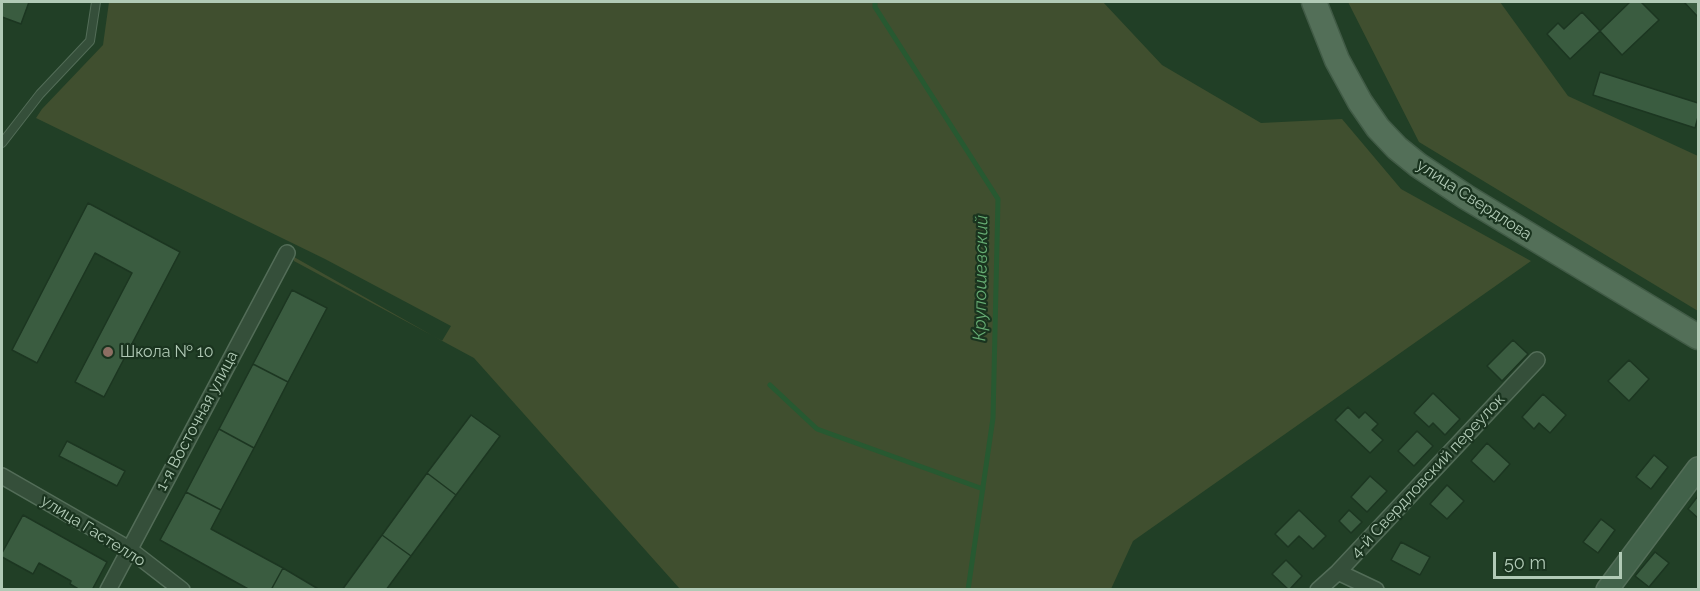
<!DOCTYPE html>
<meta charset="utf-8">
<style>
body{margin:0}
#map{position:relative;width:1700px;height:591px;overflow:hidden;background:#213f26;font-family:Raleway,sans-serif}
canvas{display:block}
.frame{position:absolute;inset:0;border:3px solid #b1cab6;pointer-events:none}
.scale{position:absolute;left:1493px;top:552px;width:129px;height:27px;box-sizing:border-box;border:3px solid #b1cab6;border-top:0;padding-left:8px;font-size:18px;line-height:21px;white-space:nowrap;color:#b1cab6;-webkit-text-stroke:4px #1a341f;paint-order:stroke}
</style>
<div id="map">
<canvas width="1700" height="591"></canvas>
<div class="frame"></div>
<div class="scale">50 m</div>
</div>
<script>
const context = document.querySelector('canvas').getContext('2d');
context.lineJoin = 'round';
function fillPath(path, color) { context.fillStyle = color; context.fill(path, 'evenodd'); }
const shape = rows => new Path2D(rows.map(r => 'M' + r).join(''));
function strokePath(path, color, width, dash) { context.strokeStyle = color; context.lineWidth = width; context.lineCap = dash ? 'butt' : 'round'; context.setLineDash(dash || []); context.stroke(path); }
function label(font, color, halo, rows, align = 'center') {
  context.font = font + ' Raleway,sans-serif'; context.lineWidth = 4.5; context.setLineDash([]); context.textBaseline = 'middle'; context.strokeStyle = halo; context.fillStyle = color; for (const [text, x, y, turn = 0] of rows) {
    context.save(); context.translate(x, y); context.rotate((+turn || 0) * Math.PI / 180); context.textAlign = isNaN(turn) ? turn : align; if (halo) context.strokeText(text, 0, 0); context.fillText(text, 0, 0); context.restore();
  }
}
fillPath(shape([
 [109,2,1103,2,1162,65,1261,123,1342,119,1401,189,1531,261,1133,541,1111,589,680,589,474,358,294,261,294,257,442,341,451,326,325,259,36,118,42,109,103,45],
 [1348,2,1500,2,1568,96,1698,156,1698,311,1419,142]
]), '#404f2f');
strokePath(shape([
 [875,2,875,7,998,199,993,418,968,590],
 [770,385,817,429,983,489]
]), '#275931', 5);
const building = shape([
 [2,2,29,2,21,24,2,17,2,2],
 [1630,2,1641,2,1659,20,1622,55,1600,31,1630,2],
 [1684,2,1698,2,1698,17,1684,2],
 [1582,12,1600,31,1570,59,1547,34,1558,23,1564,29,1582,12],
 [1600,72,1698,103,1698,117,1695,128,1593,95,1600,72],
 [88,203,180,252,104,397,75,382,132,273,95,253,37,363,12,350,88,203],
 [292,290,327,308,288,382,253,364,292,290],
 [1513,340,1528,354,1502,381,1487,366,1513,340],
 [1629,360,1649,379,1629,401,1608,381,1629,360],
 [253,364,288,382,254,448,219,429,253,364],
 [1433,393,1460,419,1445,435,1433,423,1429,427,1414,413,1433,393],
 [1543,394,1566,415,1550,433,1539,423,1534,429,1522,417,1543,394],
 [1348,407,1359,418,1365,412,1378,424,1372,430,1383,440,1370,453,1335,420,1348,407],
 [471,415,500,436,456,495,427,473,471,415],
 [219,429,254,448,221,510,186,492,219,429],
 [1417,431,1433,446,1414,466,1398,451,1417,431],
 [67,441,125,471,117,486,59,456,67,441],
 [1487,443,1510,464,1494,482,1471,461,1487,443],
 [1654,455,1668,467,1651,489,1636,477,1654,455],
 [427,473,456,495,411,556,382,535,427,473],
 [1370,476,1387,491,1367,512,1351,497,1370,476],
 [1447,485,1464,501,1447,519,1430,504,1447,485],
 [186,492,221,510,211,529,283,568,271,590,250,590,160,540,186,492],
 [1698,496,1698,518,1688,509,1698,496],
 [1299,510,1326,536,1313,549,1299,536,1288,547,1275,534,1299,510],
 [1349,510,1362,522,1351,533,1339,521,1349,510],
 [23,515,107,562,92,590,80,590,70,584,71,581,39,563,33,574,2,557,2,553,23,515],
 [1601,519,1615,530,1598,553,1583,542,1601,519],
 [382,535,411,556,386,590,342,590,382,535],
 [1401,542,1430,557,1420,575,1391,560,1401,542],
 [1655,552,1669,563,1649,587,1635,576,1655,552],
 [1286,560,1302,576,1289,590,1272,574,1286,560],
 [283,568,320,590,271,590,283,568]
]);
fillPath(building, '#3a5c40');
strokePath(building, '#1c3621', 1.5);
const service = shape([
 [2,143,40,94,90,41,96,2]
]);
const minor = shape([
 [2,476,129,549,182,590],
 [1338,572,1376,590],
 [108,590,287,253],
 [1318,590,1338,572,1537,360]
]);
const secondary = shape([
 [1607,590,1698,468]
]);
const primary = shape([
 [1314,2,1337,60,1360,102,1378,128,1397,148,1418,165,1466,197,1698,337]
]);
strokePath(service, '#536d58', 10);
strokePath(minor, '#536d58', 18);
strokePath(secondary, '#536d58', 24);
strokePath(primary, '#415b46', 27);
strokePath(service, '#354f3a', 8);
strokePath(minor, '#354f3a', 15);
strokePath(secondary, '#42624a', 21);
strokePath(primary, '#536f58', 24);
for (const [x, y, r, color] of [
 [108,352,6,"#8d6e63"]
]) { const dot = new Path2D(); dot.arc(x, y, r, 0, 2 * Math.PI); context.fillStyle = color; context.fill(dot); strokePath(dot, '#1a341f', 2); }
label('16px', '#b1cab6', '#1a341f', [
 ["улица Свердлова",1474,200,33],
 ["1-я Восточная улица",197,421,-62],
 ["4-й Свердловский переулок",1428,476,-47],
 ["улица Гастелло",93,531,32]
]);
label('16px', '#b1cab6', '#1a341f', [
 ["Школа № 10",120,352]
], 'left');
label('italic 18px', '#66ad73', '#1a341f', [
 ["Крупошевский",981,278,-89]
]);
</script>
